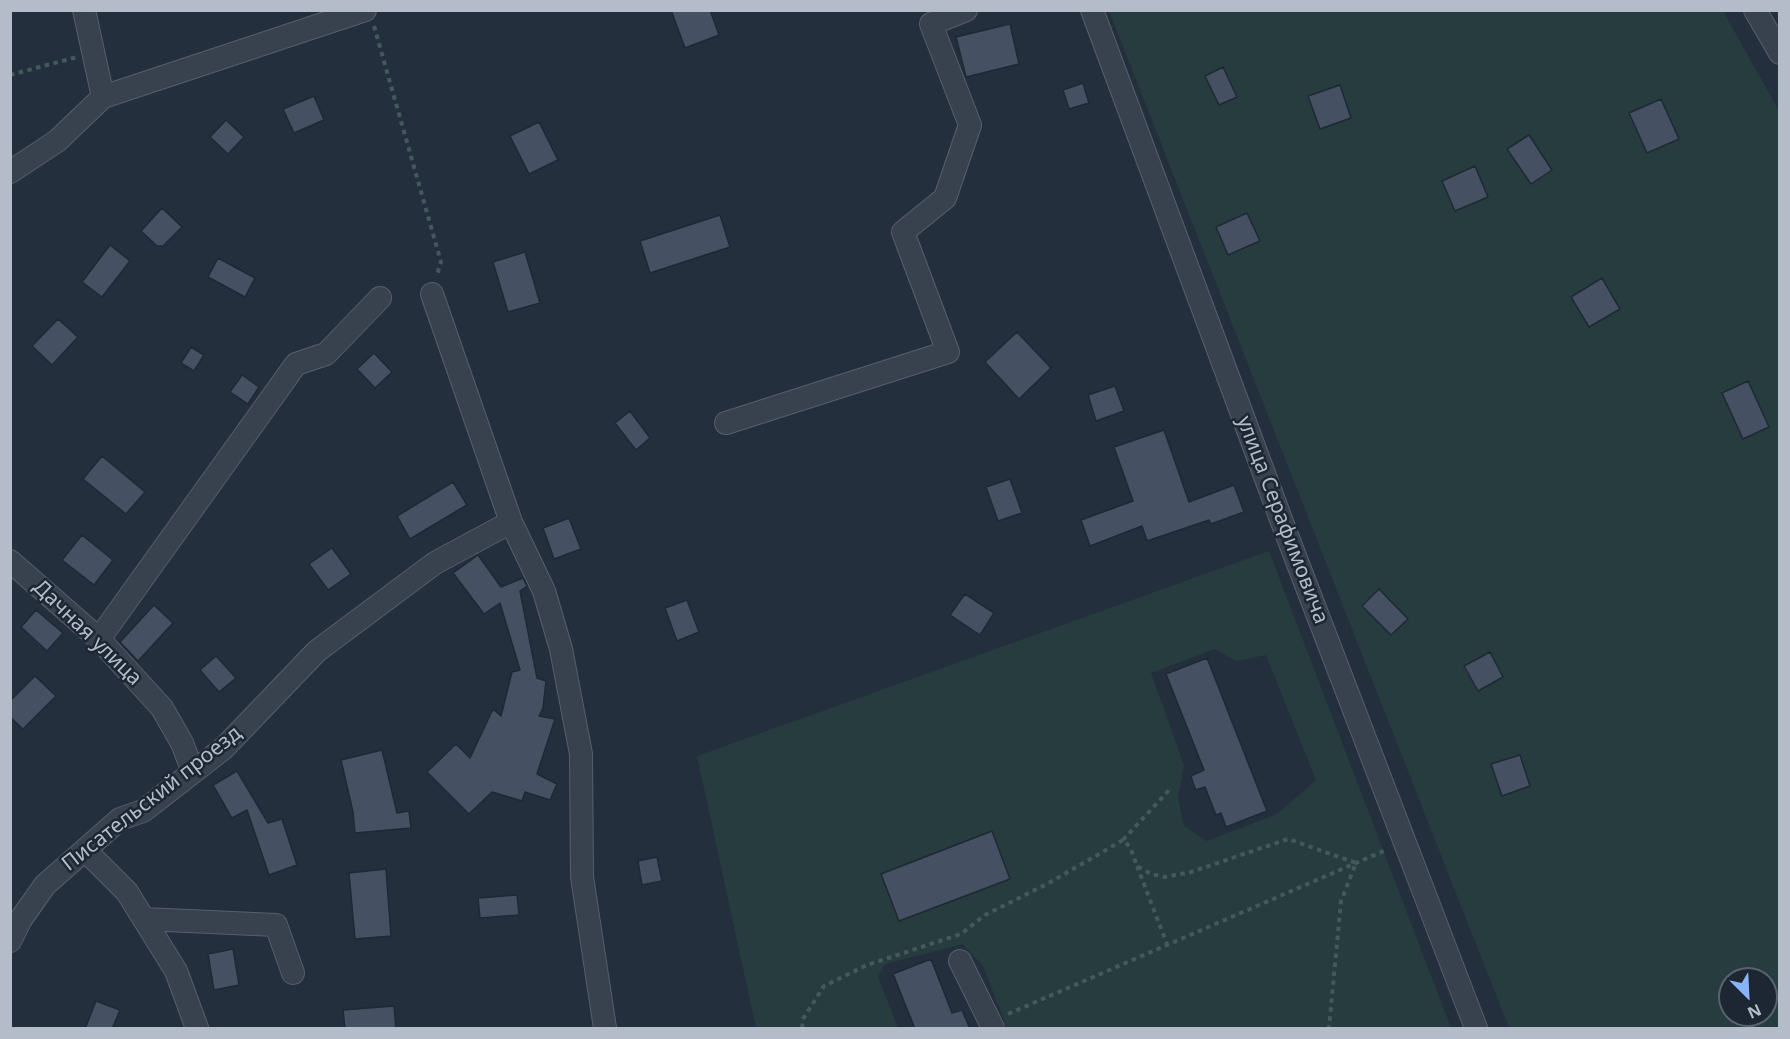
<!DOCTYPE html>
<meta charset="utf-8">
<style>
body{margin:0}
#map{position:relative;width:1790px;height:1039px;overflow:hidden;background:#242f3e;font-family:"Noto Sans",sans-serif}
canvas{display:block}
.frame{position:absolute;inset:0;border:12px solid #b4bcc9;pointer-events:none}
.north{position:absolute;left:1718px;top:967px;width:60px;height:60px;box-sizing:border-box;background:#1d2633;border:2px solid #59626f;border-radius:50%;rotate:156deg;font-size:16px;font-weight:700;line-height:24px;text-align:center;color:#b4bcc9}
.north::after{content:'';display:block;margin:auto;width:21px;height:27px;background:#8ab4f8;clip-path:polygon(50% 0,100% 100%,50% 72%,0 100%)}
</style>
<div id="map">
<canvas width="1790" height="1039"></canvas>
<div class="frame"></div>
<div class="north">N</div>
</div>
<script>
const context = document.querySelector('canvas').getContext('2d');
context.lineJoin = 'round';
function fillPath(path, color) { context.fillStyle = color; context.fill(path, 'evenodd'); }
const shape = rows => new Path2D(rows.map(r => 'M' + r).join(''));
function strokePath(path, color, width, dash) { context.strokeStyle = color; context.lineWidth = width; context.lineCap = dash ? 'butt' : 'round'; context.setLineDash(dash || []); context.stroke(path); }
function label(font, color, halo, rows, align = 'center') {
  context.font = font + ' "Noto Sans",sans-serif'; context.lineWidth = 5; context.setLineDash([]); context.textBaseline = 'middle'; context.strokeStyle = halo; context.fillStyle = color; for (const [text, x, y, turn = 0] of rows) {
    context.save(); context.translate(x, y); context.rotate((+turn || 0) * Math.PI / 180); context.textAlign = isNaN(turn) ? turn : align; if (halo) context.strokeText(text, 0, 0); context.fillText(text, 0, 0); context.restore();
  }
}
fillPath(shape([
 [1109,11,1723,11,1779,111,1779,1028,1509,1028],
 [1730,979,1766,979,1766,1015,1730,1015],
 [1269,551,1451,1028,1007,1028,983,966,963,944,885,964,878,977,898,1028,756,1028,697,756],
 [1215,649,1236,661,1266,655,1316,780,1277,814,1207,841,1184,826,1178,798,1184,765,1151,673]
]), '#263c3f');
const building = shape([
 [671,10,710,10,719,35,685,48,671,10],
 [1010,24,1019,64,966,77,956,37,1010,24],
 [1223,67,1237,97,1219,105,1205,76,1223,67],
 [1083,83,1089,103,1069,109,1063,90,1083,83],
 [1340,85,1351,118,1320,129,1308,96,1340,85],
 [314,96,324,120,294,133,283,109,314,96],
 [1661,99,1679,139,1647,153,1629,113,1661,99],
 [226,120,244,137,228,154,210,137,226,120],
 [539,122,558,160,529,174,510,136,539,122],
 [1529,135,1552,170,1531,184,1507,149,1529,135],
 [1475,166,1488,197,1455,211,1442,181,1475,166],
 [162,208,182,227,163,246,157,246,141,231,162,208],
 [1247,213,1260,241,1228,255,1216,227,1247,213],
 [720,215,730,247,650,273,640,241,720,215],
 [110,245,130,261,102,297,82,282,110,245],
 [525,252,540,303,508,312,493,262,525,252],
 [218,258,255,278,245,297,208,277,218,258],
 [1602,278,1620,309,1589,327,1571,297,1602,278],
 [58,319,78,337,52,365,32,346,58,319],
 [1017,332,1051,368,1019,399,985,362,1017,332],
 [191,347,204,355,194,371,181,363,191,347],
 [374,353,392,372,375,388,357,369,374,353],
 [242,375,259,387,248,404,230,392,242,375],
 [1748,381,1769,427,1743,439,1722,393,1748,381],
 [1115,386,1124,411,1096,421,1088,395,1115,386],
 [630,411,650,438,636,450,615,423,630,411],
 [1164,430,1189,502,1234,485,1244,512,1211,524,1209,520,1147,541,1142,526,1090,546,1081,520,1133,501,1114,447,1164,430],
 [102,456,145,492,126,514,83,479,102,456],
 [1010,479,1022,513,998,521,986,487,1010,479],
 [453,482,467,505,410,539,397,516,453,482],
 [569,518,581,549,554,559,543,528,569,518],
 [82,535,113,560,94,585,62,560,82,535],
 [332,548,351,574,328,590,309,564,332,548],
 [478,555,501,587,523,578,527,586,520,591,537,678,546,681,543,708,539,716,555,719,537,774,557,784,550,800,525,792,522,801,492,792,469,814,427,772,456,744,470,758,493,709,501,716,512,672,520,670,500,603,484,614,453,573,478,555],
 [1379,589,1408,619,1391,635,1362,606,1379,589],
 [965,594,994,613,980,635,950,615,965,594],
 [687,600,699,632,677,641,665,608,687,600],
 [154,605,173,623,138,661,120,642,154,605],
 [36,610,63,633,47,651,21,627,36,610],
 [1490,652,1503,677,1478,691,1464,666,1490,652],
 [216,656,236,678,219,692,200,670,216,656],
 [1207,658,1267,811,1226,827,1221,813,1216,815,1205,787,1196,790,1193,783,1191,776,1204,770,1166,674,1207,658],
 [35,676,56,696,23,729,10,717,10,701,35,676],
 [382,750,397,813,409,811,411,828,355,833,353,812,341,760,382,750],
 [1520,755,1530,786,1502,796,1491,764,1520,755],
 [237,771,268,823,282,819,297,865,269,875,247,810,232,818,213,785,237,771],
 [992,831,1010,879,899,921,881,874,992,831],
 [657,857,662,881,642,885,638,861,657,857],
 [386,869,391,936,355,939,349,873,386,869],
 [517,895,519,915,480,918,478,898,517,895],
 [233,949,239,985,214,990,208,954,233,949],
 [931,959,952,1013,962,1010,970,1029,915,1029,893,974,931,959],
 [96,1001,120,1010,112,1029,85,1029,96,1001],
 [394,1006,396,1029,345,1029,343,1010,394,1006]
]);
fillPath(building, '#455162');
strokePath(building, '#1f2835', 1.5);
const minor = shape([
 [84,10,103,97],
 [1092,10,1285,530,1476,1028],
 [1755,10,1780,53],
 [10,172,57,141,103,97,365,10],
 [432,294,511,522,544,591,561,649,581,754,582,877,605,1028],
 [726,423,948,352,903,232,945,198,970,125,931,24,966,10],
 [10,561,99,639,162,708,182,743,193,772],
 [99,639,296,364,326,354,380,298],
 [85,850,127,892,176,971,197,1028],
 [144,919,276,925,293,973],
 [10,941,21,919,45,885,120,819,143,811,224,748,317,651,435,563,511,522],
 [960,961,993,1028]
]);
strokePath(minor, '#565f6c', 24);
strokePath(shape([
 [374,26,441,262,437,275],
 [10,75,77,57],
 [1123,840,1171,788],
 [1137,866,1167,944],
 [1008,1014,1386,850],
 [802,1028,803,1019,824,986,867,965,961,934,985,915,1047,884,1123,840,1130,847,1137,866,1151,874,1165,877,1191,872,1288,839,1356,863,1341,901,1329,1028]
]), '#44595c', 4, [4.5, 4.5]);
strokePath(minor, '#38414e', 22);
label('21px', '#b4bcc9', '#1d2633', [
 ["улица Серафимовича",1282,520,69],
 ["Дачная улица",87,633,44],
 ["Писательский проезд",152,799,-38]
]);
</script>
